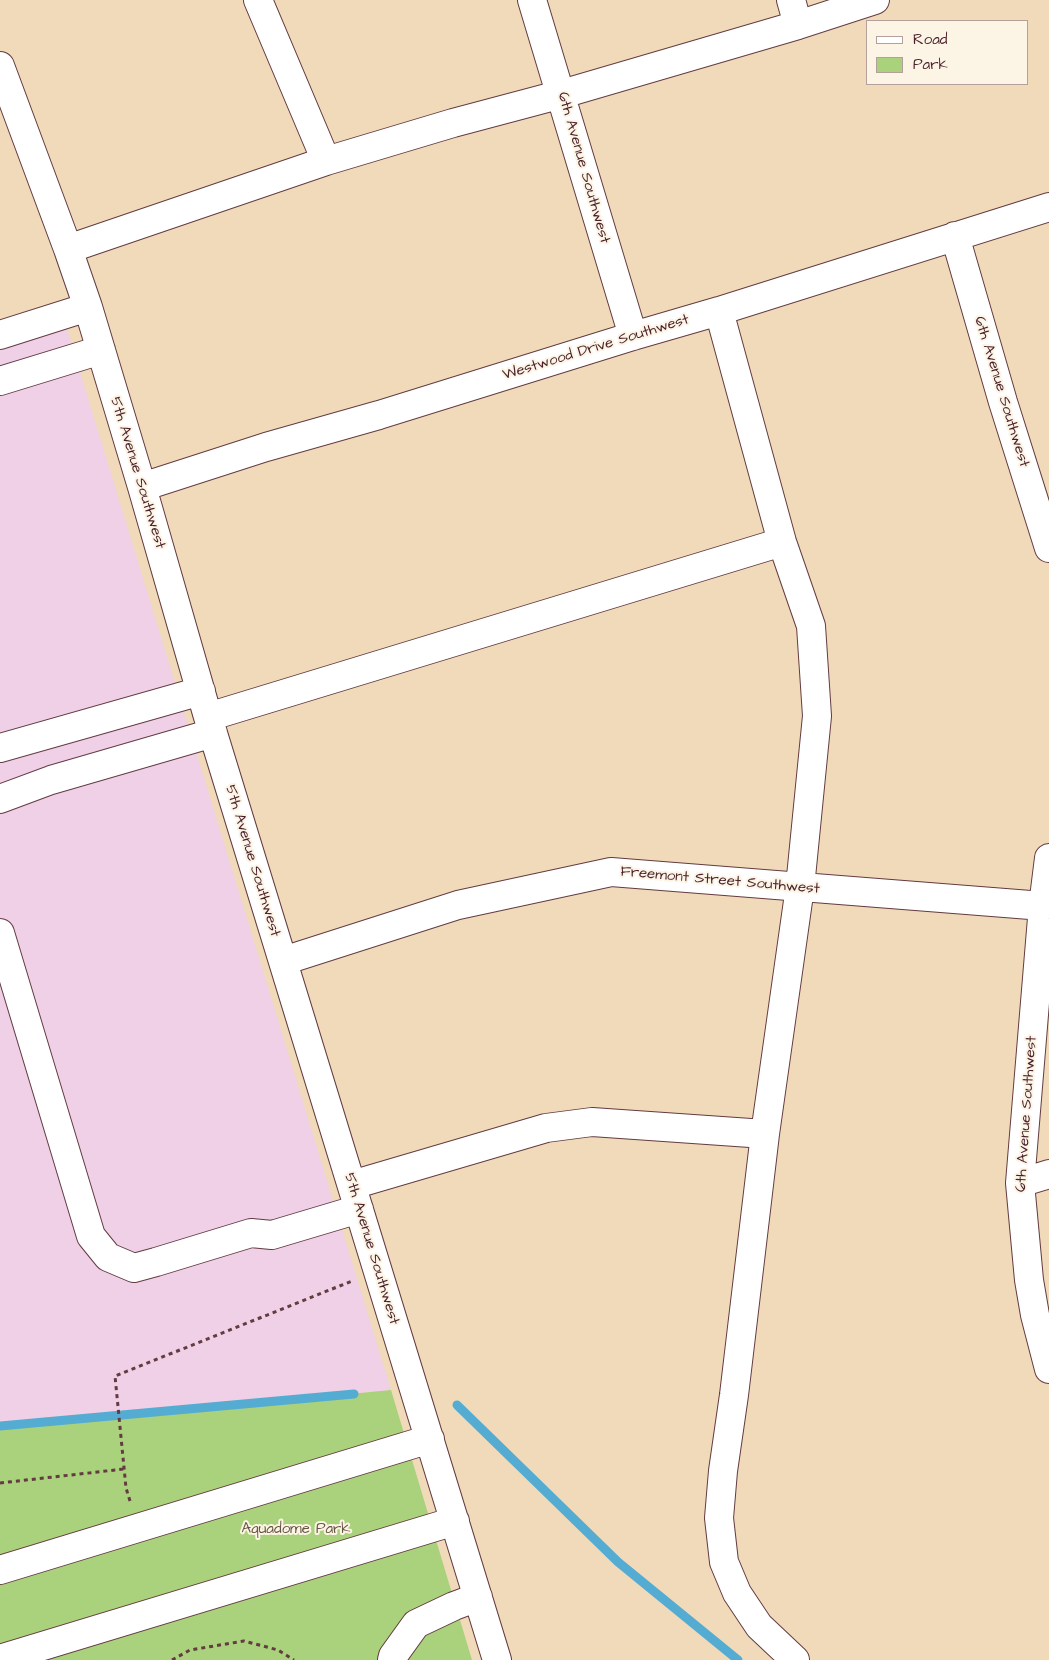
<!DOCTYPE html>
<style>
body{margin:0}
#map{position:relative;width:1049px;height:1660px;overflow:hidden;background:#f1daba;font-family:"Architects Daughter",sans-serif}
canvas{display:block}
.legend{position:absolute;left:866px;top:20px;width:162px;height:65px;box-sizing:border-box;background:#fcf5e5;border:1px solid #b59f9b;margin:0;padding:6px 9px;list-style:none;font-size:15px;color:#4a1f2b}
.legend li{display:flex;align-items:center;gap:10px;height:25px}
.legend b{width:25px;border:1px solid #b59f9b}
</style>
<div id="map">
<canvas width="1049" height="1660"></canvas>
<ul class="legend">
<li><b style="height:6px;background:#fff"></b>Road</li>
<li><b style="height:14px;background:#aad17b"></b>Park</li>
</ul>
</div>
<script>
const context = document.querySelector('canvas').getContext('2d');
context.lineJoin = 'round';
function fillPath(path, color) { context.fillStyle = color; context.fill(path, 'evenodd'); }
const shape = rows => new Path2D(rows.map(r => 'M' + r).join(''));
function strokePath(path, color, width, dash) { context.strokeStyle = color; context.lineWidth = width; context.lineCap = dash ? 'butt' : 'round'; context.setLineDash(dash || []); context.stroke(path); }
function label(font, color, halo, rows, align = 'center') {
  context.font = font + ' "Architects Daughter",sans-serif'; context.lineWidth = 4; context.setLineDash([]); context.textBaseline = 'middle'; context.strokeStyle = halo; context.fillStyle = color; for (const [text, x, y, turn = 0] of rows) {
    context.save(); context.translate(x, y); context.rotate((+turn || 0) * Math.PI / 180); context.textAlign = isNaN(turn) ? turn : align; if (halo) context.strokeText(text, 0, 0); context.fillText(text, 0, 0); context.restore();
  }
}
fillPath(shape([
 [66,326,391,1390,0,1428,0,346]
]), '#efd0e7');
fillPath(shape([
 [391,1390,472,1660,0,1660,0,1428]
]), '#aad17b');
strokePath(shape([
 [457,1405,618,1562,738,1660],
 [0,1426,354,1394]
]), '#55acd2', 9);
const minor = shape([
 [258,0,326,161],
 [532,0,633,336],
 [791,0,798,25],
 [0,66,68,249,88,307,142,487,208,717,497,1660],
 [955,236,1003,402,1049,548],
 [68,249,326,161,453,123,562,94,798,25,875,0],
 [719,311,782,542,811,626,817,716,800,887,765,1134,734,1395,723,1471,719,1518,724,1562,737,1593,759,1626,795,1660],
 [0,335,88,307],
 [0,381,101,350],
 [142,487,266,447,379,415,633,336,719,311,1049,207],
 [208,717,782,542],
 [0,748,201,691],
 [0,799,51,780,213,733],
 [1049,858,1043,906,1020,1183,1029,1280,1035,1315,1049,1369],
 [0,933,91,1236,108,1257,134,1268,156,1262,251,1233,272,1235,359,1209],
 [283,961,458,905,611,872,1043,906,1049,904],
 [1020,1183,1049,1174],
 [352,1185,546,1128,592,1122,765,1134],
 [0,1570,430,1439],
 [0,1659,455,1521],
 [392,1660,393,1656,416,1624,454,1606,478,1597]
]);
strokePath(minor, '#633b40', 30);
strokePath(shape([
 [0,1483,124,1469],
 [130,1501,126,1488,115,1376,352,1281],
 [172,1660,190,1650,244,1641,278,1650,294,1660]
]), '#633b40', 3, [4, 4]);
strokePath(minor, '#fff', 28);
label('15px', '#4a1f2b', '#fcf5e5', [
 ["6th Avenue Southwest",583,168,74],
 ["Westwood Drive Southwest",596,348,-17],
 ["6th Avenue Southwest",1001,392,73],
 ["5th Avenue Southwest",137,473,73],
 ["5th Avenue Southwest",252,861,73],
 ["Freemont Street Southwest",720,881,5],
 ["6th Avenue Southwest",1027,1114,-86],
 ["5th Avenue Southwest",371,1249,73]
]);
label('15px', '#675443', '#fcf5e5', [
 ["Aquadome Park",296,1530]
]);
</script>
